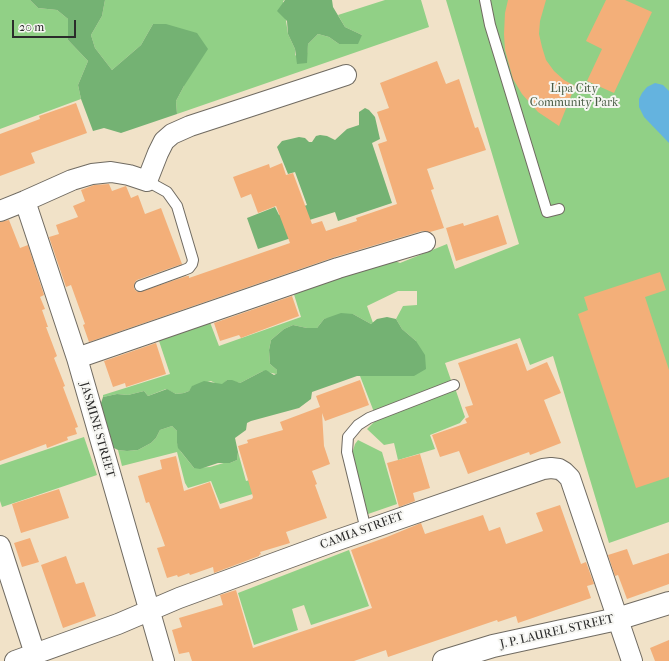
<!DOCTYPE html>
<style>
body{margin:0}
#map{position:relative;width:669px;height:661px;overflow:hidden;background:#f1e2c8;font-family:"IM FELL French Canon",serif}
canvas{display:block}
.scale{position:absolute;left:12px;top:20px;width:64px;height:18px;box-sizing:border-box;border:2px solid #2b2b2b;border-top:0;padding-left:5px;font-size:12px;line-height:14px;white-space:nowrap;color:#2b2b2b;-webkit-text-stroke:3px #f6f6f2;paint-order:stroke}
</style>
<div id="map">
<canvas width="669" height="661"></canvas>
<div class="scale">20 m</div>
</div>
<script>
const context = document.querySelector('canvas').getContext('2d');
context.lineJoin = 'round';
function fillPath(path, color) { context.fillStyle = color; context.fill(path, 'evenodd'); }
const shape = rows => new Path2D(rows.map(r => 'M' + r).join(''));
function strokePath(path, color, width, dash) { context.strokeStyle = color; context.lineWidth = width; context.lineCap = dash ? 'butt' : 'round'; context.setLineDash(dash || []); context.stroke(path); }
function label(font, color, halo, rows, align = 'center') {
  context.font = font + ' "IM FELL French Canon",serif'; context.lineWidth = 4; context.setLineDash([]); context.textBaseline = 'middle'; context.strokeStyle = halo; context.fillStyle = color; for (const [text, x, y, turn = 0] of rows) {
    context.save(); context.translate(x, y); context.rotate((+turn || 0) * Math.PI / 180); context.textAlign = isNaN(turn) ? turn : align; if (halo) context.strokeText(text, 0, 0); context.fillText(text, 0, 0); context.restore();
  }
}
fillPath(shape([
 [0,0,30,0,38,8,57,10,68,19,68,40,88,61,78,85,81,99,0,129],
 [105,0,285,0,283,1,288,34,295,49,295,55,306,63,308,44,318,34,329,37,339,44,362,35,345,27,338,15,385,0,421,0,429,27,177,114,176,101,184,86,153,24,141,45,112,70,95,48,91,35,102,16],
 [446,0,669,0,669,522,609,543,553,356,530,365,520,338,445,363,452,383,374,412,360,376,414,376,416,341,402,329,396,319,403,306,417,305,417,291,398,291,367,306,373,323,371,324,353,314,324,319,317,328,307,328,293,325,284,329,271,340,269,350,270,364,277,370,277,373,276,374,263,371,240,383,227,380,223,384,217,384,211,381,193,386,189,391,184,393,176,394,166,389,148,396,144,391,128,395,117,394,103,397,103,395,170,374,157,335,208,317,219,346,301,317,292,288,390,259,400,263,447,244,455,269,519,244],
 [455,388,465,417,460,423,430,435,435,449,398,460,394,443,384,445,367,429,376,420],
 [172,426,177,431,177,443,181,452,194,468,210,467,227,462,230,463,237,460,238,452,246,481,288,469,292,482,220,504,211,481,188,488,185,483,177,452,122,466,118,450,127,451,138,450,151,443,156,438,160,430],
 [84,437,97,475,2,507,0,501,0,465],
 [358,440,382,452,397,504,368,514,352,454,355,444],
 [349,550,369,606,311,625,304,605,292,609,298,630,254,645,238,593]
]), '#91d086');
fillPath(shape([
 [30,0,105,0,102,16,91,35,95,48,112,70,141,45,153,24,166,24,197,33,208,49,184,86,176,101,177,114,121,133,104,128,93,131,81,99,78,85,88,61,68,40,68,19,57,10,38,8],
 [285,0,332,0,333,7,345,27,362,35,358,44,339,44,329,37,318,34,308,44,307,63,297,64,295,49,288,34,287,21,277,11],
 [365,108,369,110,375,117,380,139,372,143,392,203,338,221,335,212,287,227,291,238,258,249,247,218,275,207,279,215,307,205,295,172,288,174,277,147,282,141,299,137,305,138,309,142,312,142,316,136,320,135,327,136,335,140,347,129,359,125,359,112],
 [341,313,353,314,371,324,377,319,387,317,396,319,402,329,416,341,425,355,426,369,414,376,357,376,312,392,311,399,299,408,251,421,247,423,246,430,235,438,238,452,237,460,230,463,218,463,200,469,194,468,178,448,177,443,177,431,172,426,160,430,156,438,151,443,138,450,127,451,118,450,112,447,102,413,101,403,103,397,117,394,128,395,144,391,148,396,167,389,176,394,184,393,189,391,192,386,204,381,222,384,227,380,232,380,240,383,263,371,266,370,274,375,276,374,277,373,277,370,270,364,269,350,271,340,284,329,293,325,307,328,317,328,324,319]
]), '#74b273');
fillPath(shape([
 [655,83,663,85,669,91,669,143,644,117,639,107,639,99,642,93,647,87]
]), '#64b3df');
fillPath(shape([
 [508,0,546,0,540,21,539,34,542,47,546,60,554,71,564,80,575,86,559,126,538,112,522,94,513,79,505,50,504,34,505,13],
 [606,0,625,0,652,12,614,93,587,81,602,49,586,41],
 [437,61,446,84,459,79,475,128,478,127,486,150,427,169,434,189,431,190,444,228,430,232,422,231,335,257,89,342,83,325,85,324,71,285,66,287,49,237,59,234,56,225,78,217,73,206,85,201,81,190,94,185,109,184,112,191,126,186,131,198,138,195,145,214,161,208,182,264,137,280,135,282,134,288,136,291,139,292,187,276,189,276,189,278,290,243,276,206,258,213,251,194,241,198,233,177,269,164,270,168,282,163,286,175,293,173,312,224,322,221,326,231,357,221,356,218,397,204,378,144,387,141,377,112,389,108,380,83],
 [76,103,87,133,31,153,35,163,0,176,0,134,40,119,39,116],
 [498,215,507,244,456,261,446,228,463,223,464,226],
 [9,220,20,248,28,245,44,295,40,297,45,309,42,310,48,327,46,327,57,356,54,358,65,386,63,387,78,427,75,428,77,434,67,437,68,440,47,448,46,444,0,461,0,222],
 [660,272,666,290,645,297,669,370,669,477,636,488,578,314,588,310,584,297],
 [292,296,299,316,241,338,239,335,220,341,214,323],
 [156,343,166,374,126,387,125,383,113,387,104,361],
 [517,343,527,371,547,362,561,393,544,400,561,443,530,455,529,452,468,474,459,451,440,457,432,435,467,423,465,419,469,417,465,407,473,405,458,363],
 [360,380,369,405,325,421,322,413,324,446,330,464,312,471,317,484,315,485,327,518,286,532,290,543,260,552,261,554,259,555,259,556,214,573,213,567,190,575,189,573,178,577,177,575,167,578,157,548,165,546,149,502,146,503,138,476,162,469,160,460,176,456,184,491,210,482,220,509,252,499,253,497,238,446,248,443,247,440,283,430,280,422,320,407,316,396],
 [420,454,430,488,413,493,415,501,399,507,387,463],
 [59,489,69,518,21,533,12,504],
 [560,505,581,564,586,562,594,584,587,586,591,598,518,623,516,616,498,622,497,620,388,657,386,650,354,661,192,661,189,652,179,654,172,630,182,627,179,618,223,605,220,595,236,590,253,648,372,608,351,550,387,537,421,523,425,534,483,515,489,531,500,527,506,544,543,531,536,513],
 [30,538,39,562,22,567,14,543],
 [627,549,633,565,669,553,669,584,627,599,618,575,615,576,608,555],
 [66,556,76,584,84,582,96,616,63,628,41,565],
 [669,640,669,661,655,661,650,648]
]), '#f3af79');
const service = shape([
 [485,0,490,25,547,212,559,209],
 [140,286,184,270,189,268,192,264,193,260,177,206,167,192,147,181],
 [366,530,347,452,348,437,358,425,369,418,454,385]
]);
const minor = shape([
 [25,201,77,358,164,661],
 [0,211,25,201,72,180,92,174,111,172,129,175,147,181,158,153,164,141,172,134,190,126,346,75],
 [77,358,338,268,425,242],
 [0,546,35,654],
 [15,661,118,624,179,598,332,542,543,469,551,468,559,469,564,472,570,478,632,661]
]);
const tertiary = shape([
 [444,661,493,646,617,619,669,603]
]);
strokePath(service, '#706b62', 12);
strokePath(minor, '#706b62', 22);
strokePath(tertiary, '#706b62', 24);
strokePath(service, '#fff', 10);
strokePath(minor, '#fff', 20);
strokePath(tertiary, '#fff', 22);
label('12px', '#4a5d46', '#f6f6f2', [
 ["Lipa City",574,89],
 ["Community Park",574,103]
]);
label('12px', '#2b2b2b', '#f6f6f2', [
 ["JASMINE STREET",97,430,74],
 ["CAMIA STREET",362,531,-20],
 ["J. P. LAUREL STREET",557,632,-13]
]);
</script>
